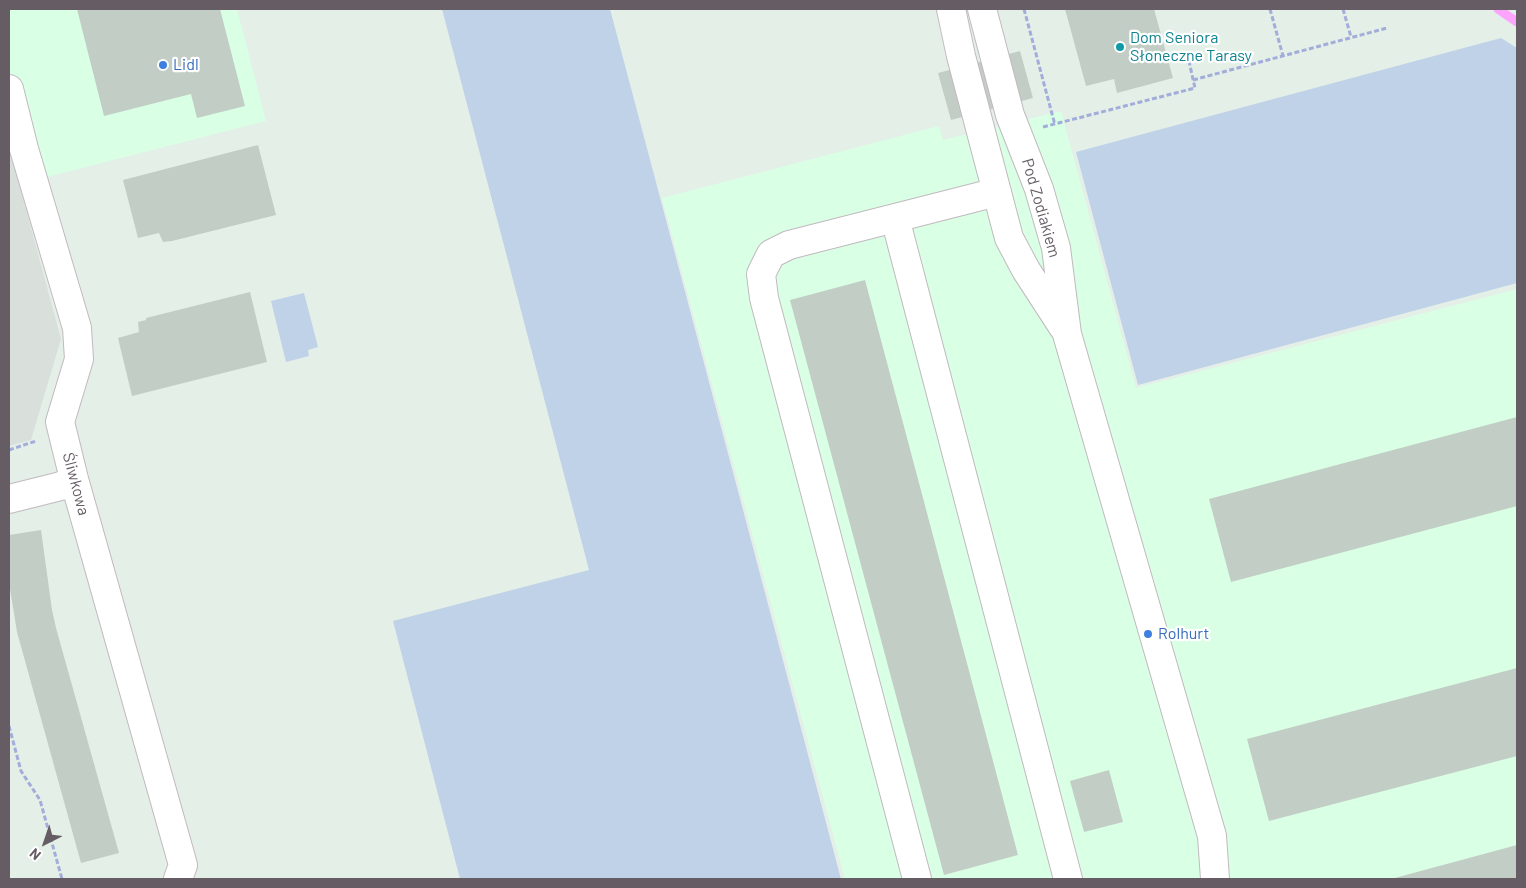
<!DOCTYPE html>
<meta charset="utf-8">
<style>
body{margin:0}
#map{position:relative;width:1526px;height:888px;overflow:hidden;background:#e4efe8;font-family:Barlow,sans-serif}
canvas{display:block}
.frame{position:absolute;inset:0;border:10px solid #655c64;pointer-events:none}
.north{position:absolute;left:20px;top:818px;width:50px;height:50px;-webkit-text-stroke:4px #fff;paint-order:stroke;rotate:221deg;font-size:14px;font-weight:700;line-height:20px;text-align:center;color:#655c64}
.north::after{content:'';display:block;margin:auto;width:18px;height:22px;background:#655c64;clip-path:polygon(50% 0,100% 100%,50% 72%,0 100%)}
</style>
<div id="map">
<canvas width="1526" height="888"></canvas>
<div class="frame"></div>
<div class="north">N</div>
</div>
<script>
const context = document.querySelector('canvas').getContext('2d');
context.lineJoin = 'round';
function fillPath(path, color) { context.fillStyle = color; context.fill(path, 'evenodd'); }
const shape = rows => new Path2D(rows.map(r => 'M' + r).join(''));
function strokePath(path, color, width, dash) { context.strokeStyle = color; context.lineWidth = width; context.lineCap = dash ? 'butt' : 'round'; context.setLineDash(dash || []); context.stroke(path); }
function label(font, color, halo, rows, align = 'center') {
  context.font = font + ' Barlow,sans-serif'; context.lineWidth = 4.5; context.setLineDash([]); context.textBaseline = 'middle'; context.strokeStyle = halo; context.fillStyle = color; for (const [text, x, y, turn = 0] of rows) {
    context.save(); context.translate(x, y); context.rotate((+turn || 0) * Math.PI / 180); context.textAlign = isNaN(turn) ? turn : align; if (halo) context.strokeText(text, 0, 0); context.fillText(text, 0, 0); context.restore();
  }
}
fillPath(shape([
 [9,9,237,9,266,121,19,184,9,146],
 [1061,111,1136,388,1517,289,1517,879,845,879,662,198,939,126,943,140]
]), '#d9ffe5');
fillPath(shape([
 [9,146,61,339,31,440,9,446]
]), '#d9e0db');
fillPath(shape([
 [442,9,610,9,841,879,460,879,393,621,589,570],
 [1501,38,1517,48,1517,283,1138,385,1076,152],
 [304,293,318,347,308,350,309,356,286,362,271,301]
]), '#c0d2e8');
strokePath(shape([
 [1498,9,1517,22]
]), '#fda4ff', 9);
fillPath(shape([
 [77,9,220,9,245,106,197,118,191,94,104,116],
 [1065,9,1154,9,1173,78,1117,93,1114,79,1086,86],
 [1020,51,1033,98,951,120,938,73],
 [258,145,276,215,172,241,163,242,159,233,138,238,123,180],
 [865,280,1018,855,944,875,790,300],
 [250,292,267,362,132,396,118,338,139,332,138,322,146,320,146,318],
 [1517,417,1517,506,1231,582,1209,499],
 [41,530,52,610,56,628,119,853,81,863,17,632,9,583,9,535],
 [1517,668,1517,756,1269,821,1247,739],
 [1109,770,1123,822,1084,832,1070,781],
 [1517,845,1517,879,1391,879]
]), '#c2cdc5');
const minor = shape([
 [951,9,961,56,1009,238,1026,270,1063,327],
 [982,9,1010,115,1039,189,1056,248,1067,334,1212,836,1215,879],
 [9,89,24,149,77,328,79,359,60,422,74,479,183,865,178,879],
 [895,218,1068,879],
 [9,499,61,486,74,479],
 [917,879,764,298,761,274,771,254,789,245,997,192]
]);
strokePath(minor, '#c1b9bf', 30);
strokePath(shape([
 [1024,9,1055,125],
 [1270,9,1283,56],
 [1343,9,1351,37],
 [1193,80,1387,28],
 [1043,127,1195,88,1188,57],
 [9,450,36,441],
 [9,726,21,771,40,800,62,879]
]), '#a2adda', 3, [5, 2.5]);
strokePath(minor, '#fff', 28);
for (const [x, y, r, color] of [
 [1120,47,5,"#0f9aa8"],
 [163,65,5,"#3f7fe0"],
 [1148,634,5,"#3f7fe0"]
]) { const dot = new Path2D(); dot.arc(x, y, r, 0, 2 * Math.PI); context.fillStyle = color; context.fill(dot); strokePath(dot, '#fff', 2); }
label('16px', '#0d838f', '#fff', [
 ["Dom Seniora",1130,38],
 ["Słoneczne Tarasy",1130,56]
], 'left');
label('16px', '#366cbe', '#fff', [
 ["Lidl",173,65],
 ["Rolhurt",1158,634]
], 'left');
label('16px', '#655c64', '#fff', [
 ["Pod Zodiakiem",1041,208,74],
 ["Śliwkowa",76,484,75]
]);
</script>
